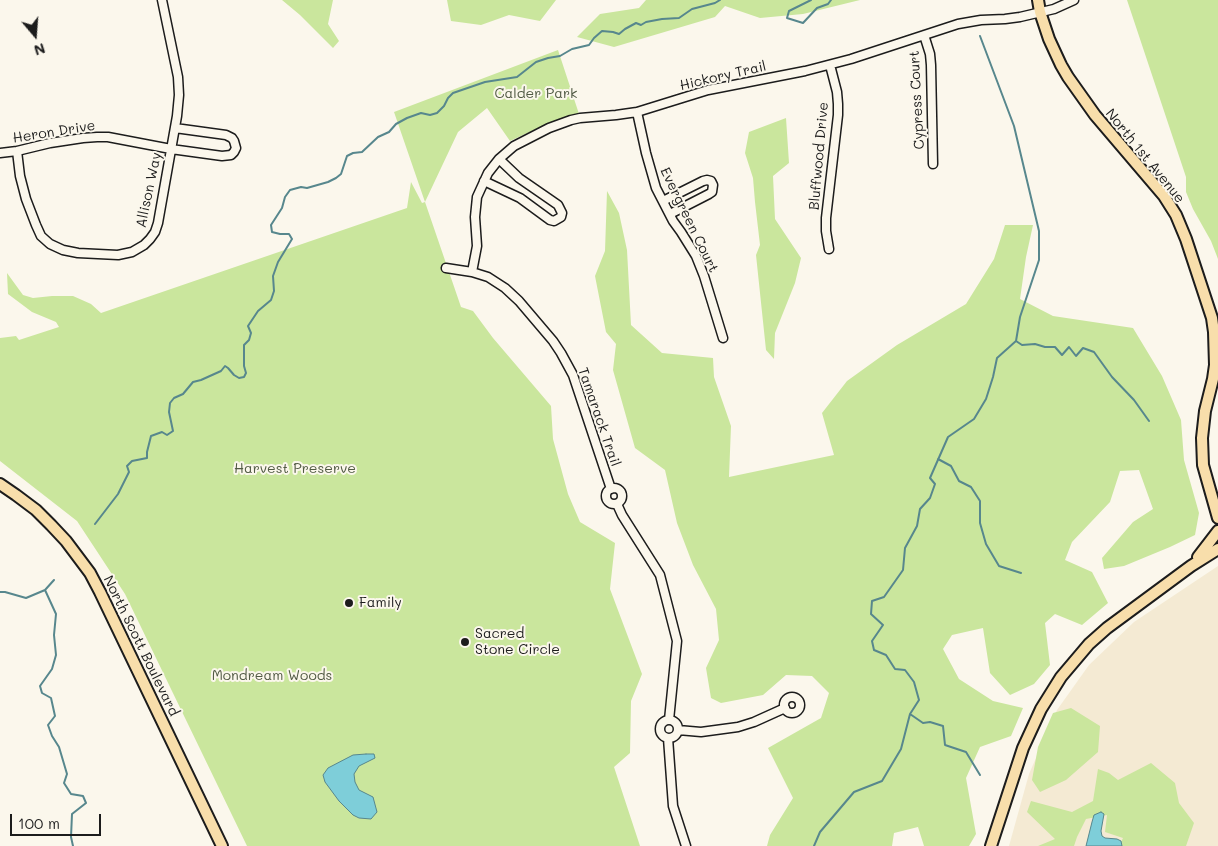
<!DOCTYPE html>
<style>
body{margin:0}
#map{position:relative;width:1218px;height:846px;overflow:hidden;background:#fbf7ec;font-family:Mali,sans-serif}
canvas{display:block}
.north{position:absolute;left:10px;top:10px;width:50px;height:50px;-webkit-text-stroke:4px #fbf7ec;paint-order:stroke;rotate:162deg;font-size:14px;font-weight:700;line-height:20px;text-align:center;color:#1c1c1c}
.north::after{content:'';display:block;margin:auto;width:18px;height:22px;background:#1c1c1c;clip-path:polygon(50% 0,100% 100%,50% 72%,0 100%)}
.scale{position:absolute;left:10px;top:814px;width:91px;height:22px;box-sizing:border-box;border:2px solid #1c1c1c;border-top:0;padding-left:6px;font-size:15px;line-height:18px;white-space:nowrap;color:#1c1c1c;-webkit-text-stroke:4px #fbf7ec;paint-order:stroke}
</style>
<div id="map">
<canvas width="1218" height="846"></canvas>
<div class="north">N</div>
<div class="scale">100 m</div>
</div>
<script>
const context = document.querySelector('canvas').getContext('2d');
context.lineJoin = 'round';
function fillPath(path, color) { context.fillStyle = color; context.fill(path, 'evenodd'); }
const shape = rows => new Path2D(rows.map(r => 'M' + r).join(''));
function strokePath(path, color, width, dash) { context.strokeStyle = color; context.lineWidth = width; context.lineCap = dash ? 'butt' : 'round'; context.setLineDash(dash || []); context.stroke(path); }
function label(font, color, halo, rows, align = 'center') {
  context.font = font + ' Mali,sans-serif'; context.lineWidth = 4; context.setLineDash([]); context.textBaseline = 'middle'; context.strokeStyle = halo; context.fillStyle = color; for (const [text, x, y, turn = 0] of rows) {
    context.save(); context.translate(x, y); context.rotate((+turn || 0) * Math.PI / 180); context.textAlign = isNaN(turn) ? turn : align; if (halo) context.strokeText(text, 0, 0); context.fillText(text, 0, 0); context.restore();
  }
}
fillPath(shape([
 [1218,566,1218,846,1009,846,1029,774,1057,710,1089,665,1134,622]
]), '#f4ead3');
fillPath(shape([
 [282,0,333,0,328,24,339,41,333,48,300,15],
 [447,0,556,0,540,21,509,15,481,25,451,21],
 [646,0,860,0,803,14,760,18,725,6,715,17,614,47,577,37,600,14,639,8],
 [1127,0,1218,0,1218,259,1211,241,1193,209,1186,192,1186,177],
 [558,50,579,114,538,128,510,141,487,108,458,132,425,202,461,307,473,311,493,338,551,406,553,439,568,494,580,522,615,543,610,589,642,674,631,701,630,753,614,767,640,846,247,846,125,594,77,521,0,461,0,338,16,336,19,340,59,327,56,322,32,312,8,294,7,273,23,295,33,298,52,296,73,296,91,304,101,313,407,208,411,182,422,203,425,202,394,112],
 [786,118,789,163,773,176,775,219,801,258,795,283,775,333,774,359,766,350,756,255,760,245,755,202,753,178,745,153,749,132],
 [607,191,619,213,627,250,631,325,662,353,713,358,714,377,731,426,729,477,834,455,822,413,847,381,897,345,966,304,994,259,1005,225,1033,225,1026,257,1020,299,1053,316,1133,328,1162,376,1181,420,1184,460,1199,513,1195,535,1170,547,1124,566,1104,569,1102,558,1133,522,1153,509,1139,470,1120,471,1110,502,1072,542,1065,560,1092,572,1108,603,1082,625,1055,614,1045,623,1050,665,1034,684,1010,695,990,673,983,628,952,635,943,649,959,679,993,701,1023,708,1011,736,980,747,966,778,976,834,969,846,924,846,918,827,894,833,892,846,767,846,770,835,793,798,768,748,821,718,829,693,812,676,786,675,763,695,721,703,711,698,706,668,719,640,716,609,693,565,677,523,665,470,635,448,613,370,616,344,606,332,595,276,605,251],
 [1071,708,1100,726,1098,752,1066,780,1040,792,1032,780,1038,747,1053,713],
 [1151,763,1175,783,1179,803,1194,823,1186,846,1119,846,1123,838,1105,832,1107,815,1086,819,1077,837,1074,846,1038,846,1055,839,1027,812,1031,801,1072,812,1093,801,1098,769,1109,773,1118,780]
]), '#cae69d');
const water = shape([
 [366,754,374,754,375,758,359,766,354,774,355,782,359,790,373,797,377,812,371,819,359,818,353,815,339,801,325,782,323,775,328,768,353,755,366,754],
 [1101,812,1104,814,1101,831,1102,836,1105,838,1117,839,1121,841,1122,846,1086,846,1092,822,1094,815,1101,812]
]);
fillPath(water, '#7eced9');
strokePath(water, '#57878d', 1);
strokePath(shape([
 [811,0,789,11,787,18,803,23,817,8,828,4,831,0],
 [980,36,1014,126,1039,231,1039,260,1020,317,1016,341,997,358,993,377,986,399,974,419,948,437,930,478,935,484,930,498,920,509,917,526,905,548,903,570,884,597,872,601,871,614,883,625,872,641,874,650,886,655,895,669,905,670,914,682,919,700,910,714,923,723,930,722,943,726,945,745,966,752,980,775],
 [1016,341,1022,345,1035,344,1045,347,1055,347,1062,355,1069,347,1076,356,1083,348,1094,352,1112,377,1134,400,1149,421],
 [938,459,951,466,959,481,971,487,980,501,980,523,986,544,999,566,1021,573],
 [95,524,118,494,129,472,127,466,132,461,147,458,147,452,151,436,162,432,167,435,173,431,169,412,170,403,174,398,183,394,193,382,201,380,221,371,225,366,228,368,234,375,239,378,244,377,246,373,244,366,244,345,249,340,251,333,248,326,258,311,271,300,274,291,273,276,278,262,292,239,289,234,280,234,272,232,271,225,282,208,285,197,290,190,301,187,307,188,328,182,336,178,341,174,347,156,353,153,362,152,378,137,389,132,396,124,407,118,421,113,430,115,437,113,444,106,448,98,453,93,485,82,517,77,536,62,548,58,560,56,572,49,589,45,594,38,602,31,613,32,619,34,625,29,636,23,641,25,646,22,662,19,679,18,692,9,715,3,720,0],
 [45,590,56,614,54,635,56,655,52,669,40,686,42,693,51,698,55,716,48,725,52,736,59,747,67,774,64,783,71,794,83,796,86,803,72,814,71,837,73,846],
 [0,592,5,592,26,598,45,590,54,580],
 [814,846,820,832,854,792,882,781,901,749,910,714]
]), '#57878d', 2);
const minor = shape([
 [924,35,930,54,931,65,933,164],
 [637,112,646,153,656,188,673,221,681,232,696,256,704,276,723,338],
 [17,151,20,176,26,199,36,225,41,236,50,244,63,250,78,253,118,255,132,252,144,245,150,239,155,232,158,223,177,116,179,95,178,77,162,0],
 [0,153,17,151,50,143,83,138,97,137,108,137,171,149,222,156,231,155,234,152,236,148,234,141,232,138,226,135,175,128],
 [484,181,520,198,550,220,554,221,561,217,562,213,558,205,519,178,499,159],
 [663,201,703,181,707,180,711,181,713,185,712,192,709,194,670,214],
 [829,249,826,231,826,218,838,115,838,104,837,92,830,65],
 [446,268,472,272,488,277,505,288,519,301,553,341,561,353,573,375,611,489],
 [472,272,477,246,475,217,477,197,488,173,499,159,514,146,549,128,571,120,580,118,616,115,637,112,708,90,805,71,851,59,958,24,981,20,1005,19,1020,17,1054,9,1074,0],
 '606 496a8 8 0 1 1 16 0a8 8 0 1 1-16 0Z',
 [617,504,622,515,660,575,677,641,669,720],
 '784 705a8 8 0 1 1 16 0a8 8 0 1 1-16 0Z',
 '660 729a9 9 0 1 1 18 0a9 9 0 1 1-18 0Z',
 [678,730,701,732,738,727,754,722,785,708],
 [668,738,673,806,686,846]
]);
const major = shape([
 [1038,0,1040,12,1049,39,1061,65,1068,77,1095,115,1164,196,1176,215,1186,239,1212,318,1214,332,1215,365,1213,379,1205,411,1202,438,1203,465,1218,518],
 [0,484,16,495,36,510,51,525,66,541,90,573,100,592,222,846],
 [1198,557,1218,531],
 [991,846,1023,748,1041,709,1061,677,1089,644,1107,628,1191,566,1218,549]
]);
strokePath(minor, '#1c1c1c', 11);
strokePath(major, '#1c1c1c', 14);
strokePath(minor, '#fbf7ec', 8);
strokePath(major, '#f8deab', 10);
for (const [x, y, r, color] of [
 [349,603,5,"#1c1c1c"],
 [465,642,5,"#1c1c1c"]
]) { const dot = new Path2D(); dot.arc(x, y, r, 0, 2 * Math.PI); context.fillStyle = color; context.fill(dot); strokePath(dot, '#fbf7ec', 2); }
label('14px', '#1c1c1c', '#fbf7ec', [
 ["Hickory Trail",723,76,-13],
 ["Cypress Court",917,100,-93],
 ["Heron Drive",54,132,-9],
 ["Bluffwood Drive",819,156,-85],
 ["North 1st Avenue",1145,156,51],
 ["Allison Way",149,190,-78],
 ["Evergreen Court",689,220,64],
 ["Tamarack Trail",599,417,71],
 ["North Scott Boulevard",141,646,64]
]);
label('14px', '#505943', '#fbf7ec', [
 ["Calder Park",536,94],
 ["Harvest Preserve",295,469],
 ["Mondream Woods",272,676]
]);
label('14px', '#1c1c1c', '#fbf7ec', [
 ["Family",359,603],
 ["Sacred",475,634],
 ["Stone Circle",475,650]
], 'left');
</script>
